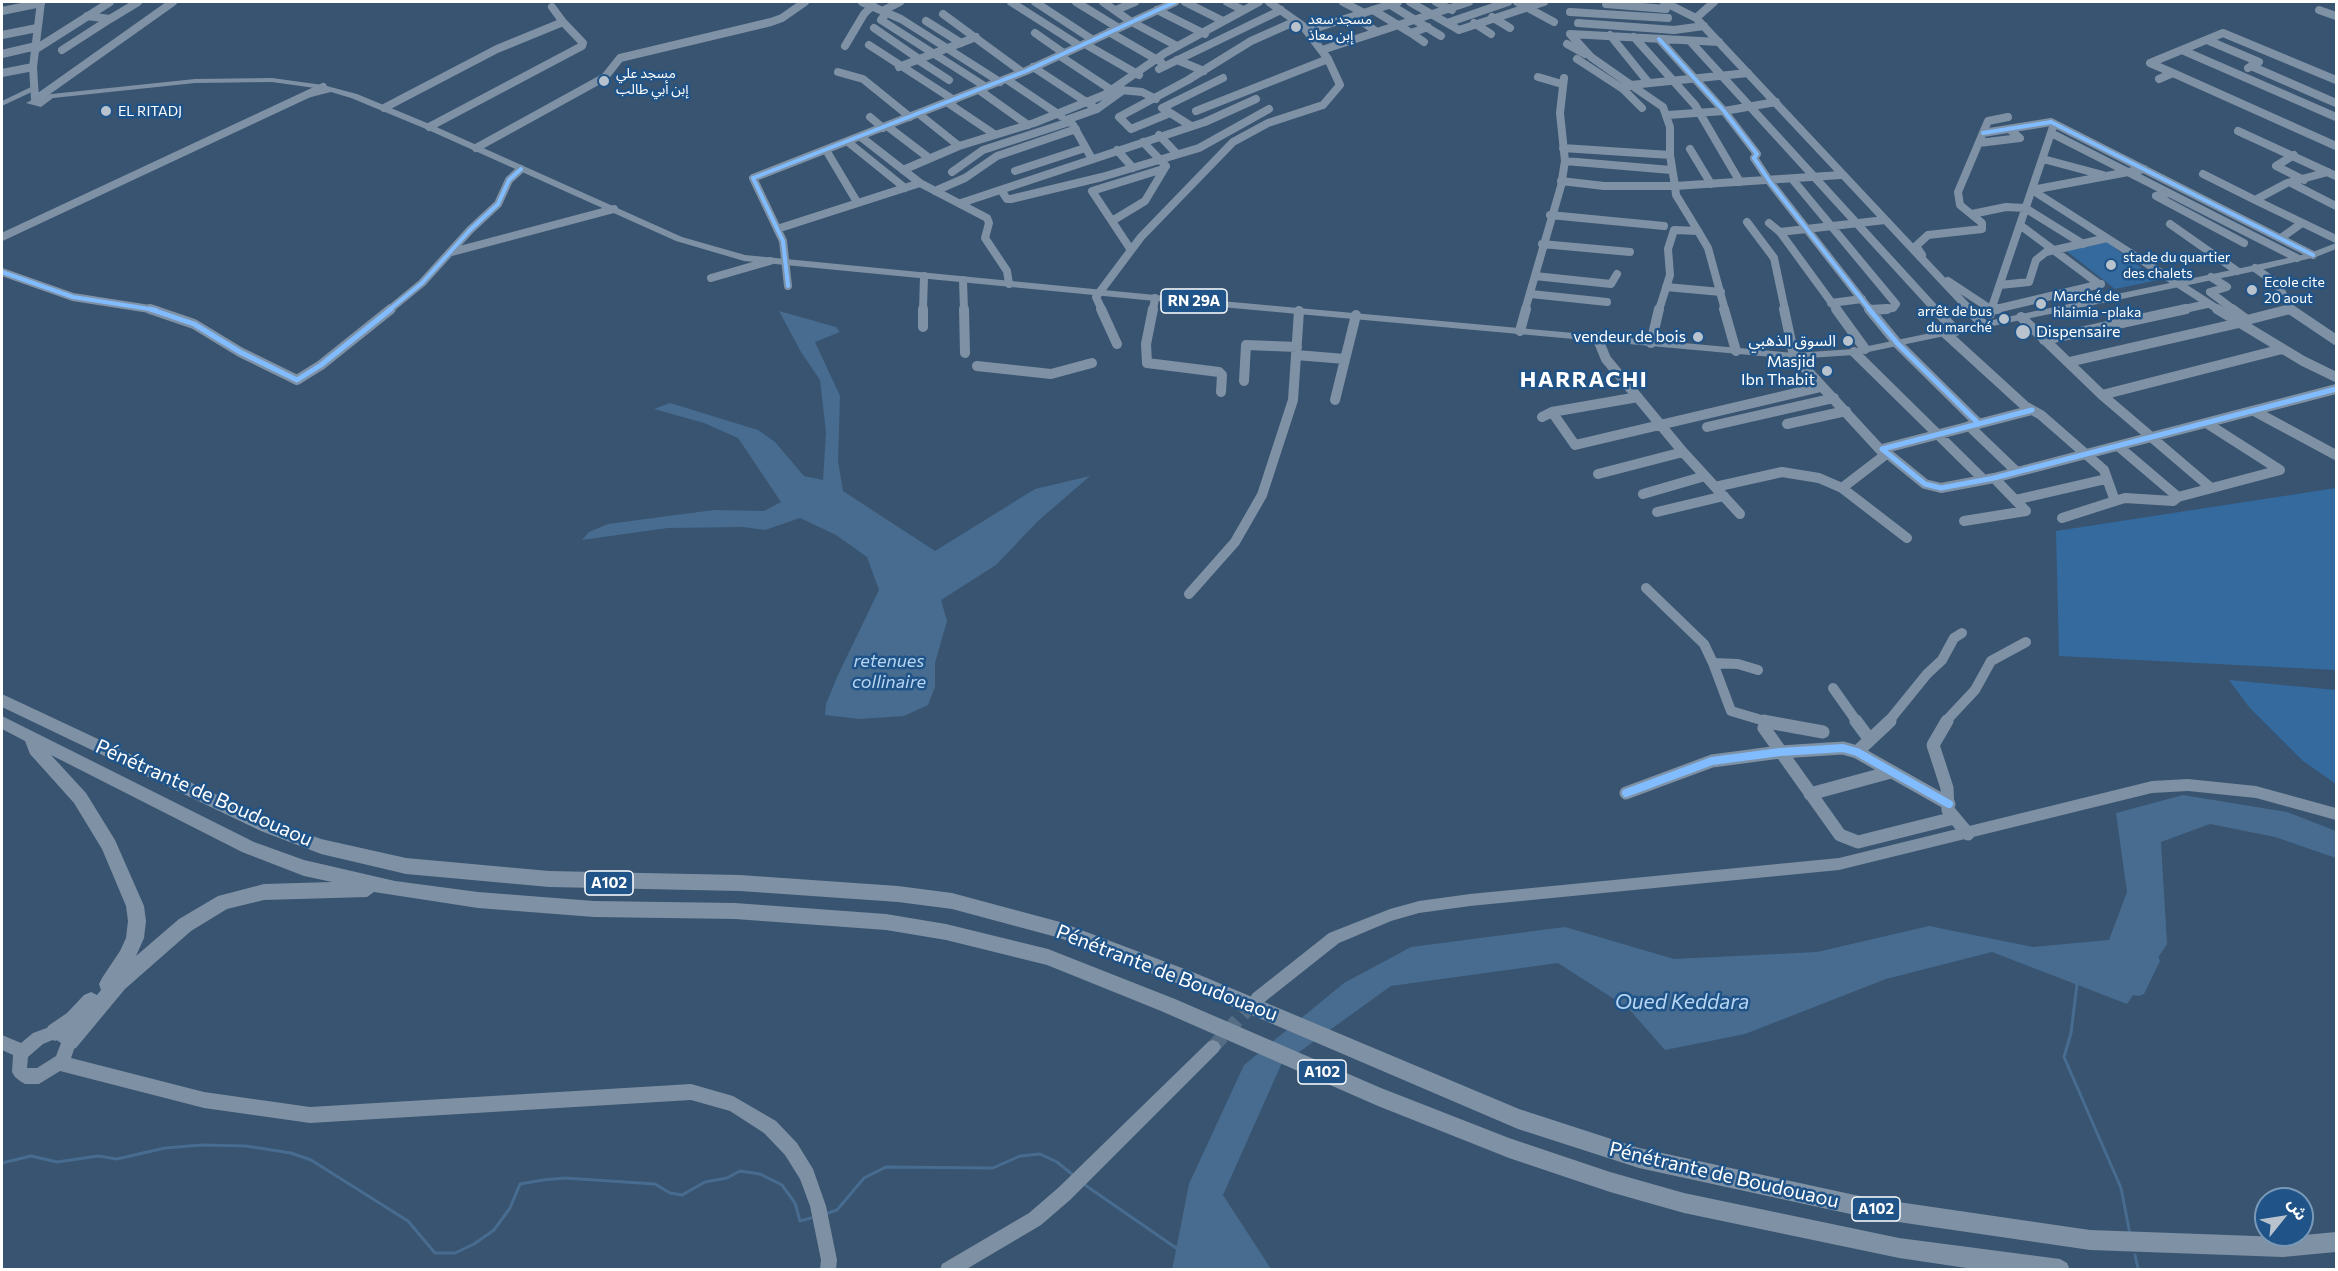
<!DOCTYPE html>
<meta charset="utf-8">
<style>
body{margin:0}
#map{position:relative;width:2338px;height:1271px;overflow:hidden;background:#385470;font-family:Commissioner,"Noto Sans Arabic",sans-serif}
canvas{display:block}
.frame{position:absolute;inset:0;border:3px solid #fff;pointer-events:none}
.north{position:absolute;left:2254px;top:1187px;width:60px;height:60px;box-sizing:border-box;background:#205488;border:2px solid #7998b8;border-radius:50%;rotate:60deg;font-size:16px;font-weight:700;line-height:24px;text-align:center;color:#fff}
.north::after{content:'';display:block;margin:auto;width:21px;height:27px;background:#b9c3cd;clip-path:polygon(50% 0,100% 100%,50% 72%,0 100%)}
</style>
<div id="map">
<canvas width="2338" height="1271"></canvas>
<div class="frame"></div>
<div class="north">ش</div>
</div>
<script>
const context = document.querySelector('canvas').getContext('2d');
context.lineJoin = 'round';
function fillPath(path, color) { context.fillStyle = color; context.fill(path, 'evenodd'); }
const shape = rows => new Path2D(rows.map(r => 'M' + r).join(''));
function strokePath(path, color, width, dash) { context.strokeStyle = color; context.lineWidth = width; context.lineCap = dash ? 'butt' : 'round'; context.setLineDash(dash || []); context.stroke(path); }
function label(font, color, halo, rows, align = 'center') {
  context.font = font + ' Commissioner,"Noto Sans Arabic",sans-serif'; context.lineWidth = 5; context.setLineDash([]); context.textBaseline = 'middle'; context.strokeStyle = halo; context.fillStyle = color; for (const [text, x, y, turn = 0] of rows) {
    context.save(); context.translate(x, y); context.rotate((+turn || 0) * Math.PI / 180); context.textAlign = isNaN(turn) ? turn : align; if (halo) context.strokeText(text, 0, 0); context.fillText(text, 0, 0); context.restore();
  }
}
fillPath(shape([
 [2107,242,2158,280,2115,289,2065,250],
 [2336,488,2336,670,2059,656,2056,531],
 [2229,680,2336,690,2336,784,2303,761,2249,707]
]), '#346a9e');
fillPath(shape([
 [779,311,836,327,840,332,815,342,840,396,838,461,843,491,935,551,1035,489,1090,476,1038,521,996,565,941,600,947,621,935,663,935,687,928,705,904,716,859,719,825,715,826,704,838,675,879,590,867,557,836,535,800,518,765,530,743,527,668,528,582,540,589,532,608,524,714,510,764,511,781,502,738,438,704,423,654,409,670,403,758,430,775,442,804,476,823,480,826,432,820,380,801,352],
 [2183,795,2287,812,2336,831,2336,858,2275,837,2210,824,2161,842,2167,944,2127,1004,1992,952,1886,979,1745,1034,1665,1050,1628,1008,1558,963,1391,986,1281,1065,1223,1195,1271,1269,1172,1270,1189,1184,1244,1065,1344,983,1411,947,1565,927,1674,959,1817,952,1929,926,2033,947,2109,940,2127,892,2116,813]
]), '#476c90');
strokePath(shape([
 [2077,984,2071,1033,2064,1057,2121,1188,2130,1234],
 [2,1163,31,1156,57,1162,98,1156,117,1159,165,1148,202,1145,246,1146,291,1153,311,1160,408,1221,435,1253,455,1253,474,1244,494,1230,510,1208,520,1184,543,1180,565,1178,655,1184,670,1193,682,1195,705,1182,727,1178,740,1171,760,1174,782,1185,795,1203,800,1221,811,1218],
 [1085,1185,1179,1250],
 [828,1213,837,1210,864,1178,886,1167,993,1168,1020,1156,1040,1154,1057,1162,1073,1175],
 [2135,1255,2138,1268]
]), '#476c90', 3);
fillPath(shape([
 [2153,954,2158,956,2160,961,2144,994,2139,996,2117,993,2115,988,2117,983,2122,981,2135,982,2148,956,2153,954]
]), '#476c90');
strokePath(shape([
 [1213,1047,1254,1002]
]), '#566e85', 14, [14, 8]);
strokePath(shape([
 [862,2,901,19,1000,82],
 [1011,2,1080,46],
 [1035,2,1093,40],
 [1076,2,1117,27],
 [1103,2,1130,21,1177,46],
 [1185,2,1223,21],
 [1227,2,1243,10],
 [1343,2,1364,13],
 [1410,2,1447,23,1508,2],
 [1436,2,1452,10],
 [1517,2,1554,22],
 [1664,2,1696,18],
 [1714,2,1696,18,1970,310],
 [1389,4,1441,36],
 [1606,4,1666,9],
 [884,10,900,2],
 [1116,10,1135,2],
 [1157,10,1205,34],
 [1373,10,1411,33,1428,27],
 [2319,10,2336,16],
 [2,11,41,3],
 [887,12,881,20,986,87],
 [1570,12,1668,18],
 [943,14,1022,72],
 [1354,16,1377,32],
 [1492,17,1510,28],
 [110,19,138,2],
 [926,21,961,43],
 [1447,23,1459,30,1544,2],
 [1474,23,1491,34],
 [1578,23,1674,30,1704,26],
 [874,28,919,59],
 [1307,31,1398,2],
 [1109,32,1161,62],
 [1035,33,1065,54],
 [1411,33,1424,42],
 [2,35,37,28],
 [1610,35,1648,82],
 [1634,37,1695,105,1740,182],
 [1659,39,1724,111,1757,154,1754,158,1770,182,1870,310],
 [2207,40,2259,62,2248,68],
 [1690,41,1936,310],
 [1719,42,1570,34,1591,57,1631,85,1748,73],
 [1085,44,1139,75],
 [1567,44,1585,54],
 [869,45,954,100],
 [845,46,864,14,873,5],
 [36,49,110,2],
 [62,50,110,19,87,16],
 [1322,50,1469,2],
 [2182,50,2336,117],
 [2,54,36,46],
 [1060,56,1110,89,1142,92,1156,99],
 [1577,59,1623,89],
 [918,60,949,80],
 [1177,60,1204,71],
 [2251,66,2336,103],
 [899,67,976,37],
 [1033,67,1097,109,1066,120],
 [1159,69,1281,10],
 [838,72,863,79,910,117],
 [2,73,33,67],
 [2173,73,2336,146],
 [1538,77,1562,84],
 [1006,79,1061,116],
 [2159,79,2173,73,2150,63,2223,33,2336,80],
 [979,90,1028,125],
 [39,97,173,2],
 [35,99,33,67,41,2],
 [948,103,994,134],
 [384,108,497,49,563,22,552,7],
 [1162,108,1223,78],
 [1642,108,1623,89,1631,85,1663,107,1670,127,1670,155],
 [1097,109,1122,91],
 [1164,109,1191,126],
 [1196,111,1328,59],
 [1170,113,1131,129,1119,117,1188,80,1251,41,1296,21],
 [919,114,959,146],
 [1668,115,1724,111,1776,102],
 [870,117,883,128],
 [1073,125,1092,159],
 [887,126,929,158],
 [429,127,582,46,583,43,563,22],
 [2238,131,2336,176],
 [1983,133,2051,122,2313,255],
 [2051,133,2297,258],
 [1159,135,1177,154],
 [861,137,920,183,987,218,989,223,985,238,1007,271,1009,284],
 [848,142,905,188],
 [1979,143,2020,138,2009,129],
 [476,148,605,77,620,58,771,22,782,18,805,2],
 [1563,148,1670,155,1675,186,1841,175],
 [1690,149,1711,184],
 [826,150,857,202],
 [1117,150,1133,168],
 [2294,155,2276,166,2304,180],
 [2043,159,2103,175],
 [1565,161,1671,170],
 [903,170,959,146,1034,123,1104,95,1165,53,1259,2],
 [1015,171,1085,148],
 [952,172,983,150,1069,122],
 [2203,174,2255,200,2287,183,2328,172],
 [1793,180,1896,304,1893,308,1870,310],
 [1561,181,1604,186,1675,186,1676,195,1698,231],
 [2291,183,2336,206],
 [1001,190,1007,199,1011,199,1102,177,1199,148,1269,109],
 [935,191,965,178,997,156,1076,129],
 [2168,193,2156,196,2244,243],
 [2255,200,2336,239],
 [961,203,1205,122,1256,99],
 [1972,214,2006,207,2025,208,2083,244],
 [1550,215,1664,226],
 [1112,221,1145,201,1166,166,1143,142],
 [1747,222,1774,258,1785,310],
 [1769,223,1780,232,1837,310],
 [2170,224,2237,271],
 [2020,225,2099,284],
 [777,229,920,183],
 [1780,232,1885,220],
 [2,237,323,87],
 [2107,238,2219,310],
 [2281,238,2302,223],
 [1542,244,1630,252],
 [1131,250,1092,191,1163,169],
 [452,252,614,209],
 [1922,255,1916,246,1928,235,1982,229,1982,223,1960,205,1958,192,1988,121,2008,117],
 [2255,268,2277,284,2292,310],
 [2,272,73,297,156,310],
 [1535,276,1611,284,1617,274],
 [2211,277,2227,287,2210,292,2234,310],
 [711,278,770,261],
 [963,280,964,310],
 [1948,281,1992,310,2101,284],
 [2000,285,2029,282,2036,260,2046,252,2107,238,2032,190,2144,169],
 [788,286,783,241,753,178,1026,71,1175,2],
 [1666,287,1721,292],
 [1531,294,1607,302],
 [1831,303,1862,299],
 [389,310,422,283,470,230,498,204,509,180,521,169],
 [923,310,924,276],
 [1102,310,1096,297,1141,237,1233,142,1268,123,1323,105,1340,85,1328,59,1303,26,1269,2],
 [1153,310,1155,298],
 [1525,310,1561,186,1565,161,1560,113,1564,78],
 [1659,310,1670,275,1668,249,1674,230,1698,231,1708,248,1725,310],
 [1991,310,2053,127],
 [2180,310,2207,304],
 [2286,310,2290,309]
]), '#7f91a5', 8);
strokePath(shape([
 [150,309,194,324,240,352,297,380,321,365,391,309],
 [964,309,965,353],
 [1101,309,1117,344],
 [1153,309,1146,344,1147,363,1219,372,1222,375,1221,392],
 [1724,309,1736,351],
 [1784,309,1794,356,1885,455,1842,488],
 [1836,309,1865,349],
 [1869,309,1897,343,1979,424],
 [1935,309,1956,331],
 [1968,309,1983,324],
 [1990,309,1998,309],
 [2217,309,2303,361,2336,377],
 [2232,309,2247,320,2290,309],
 [2290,309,2336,340],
 [1870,310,1887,309],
 [1990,314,1992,309],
 [2021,317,2102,395],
 [923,327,923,309],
 [1520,331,1526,309],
 [1945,333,2025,406,2041,415,2104,470,2115,501,2062,518],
 [1597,337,1606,359,1683,452,1740,514],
 [2044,340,2186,309],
 [1651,343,1659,309],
 [1854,352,1984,480],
 [1296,355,1345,359],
 [2069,362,2239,323],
 [977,366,1051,374,1092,363],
 [1244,381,1246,345,1297,347],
 [1335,400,1356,315],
 [2032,410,1882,449,1925,484,1941,488,1994,478,2336,389],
 [1552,412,1575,445,1821,387],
 [2256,412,2336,455],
 [1542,417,1552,412,1638,397],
 [1787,424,1846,411],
 [1969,426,2016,471],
 [1707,427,1834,398],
 [2118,446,2178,497],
 [1598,474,1683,452],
 [1715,487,1782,472,1819,478,1842,488,1907,538],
 [2211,488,2102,395,2282,349],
 [1643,494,1705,476],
 [2015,500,2106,479],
 [2115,501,2125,498,2173,501,2178,497,2280,470,2208,424],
 [1657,512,1724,496],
 [1964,521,2026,511,1994,478],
 [1646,588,1704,644,1713,663],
 [1189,594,1235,542,1262,495,1293,400,1299,311],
 [1758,670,1738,664,1713,663,1731,711,1768,722],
 [1833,688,1857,722],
 [1888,722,1927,674,1942,660,1954,638,1962,633],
 [1945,722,1975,690,1991,661,2026,642]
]), '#7f91a5', 10);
strokePath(shape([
 [1764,721,1768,722],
 [1856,721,1870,740],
 [1947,721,1933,745,1947,788,1948,810,1968,834],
 [1823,732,1768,722,1764,728,1840,835,1858,842,1954,818],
 [1857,752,1890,721],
 [1626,793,1712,761,1780,752,1843,748,1857,752,1949,804],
 [1810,794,1891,772]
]), '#7f91a5', 13);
fillPath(shape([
 [272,78,323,85,357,94,432,125,682,237,745,255,1155,295,1794,353,1854,349,2265,263,2310,253,2336,243,2336,249,2316,257,2265,269,1854,355,1794,359,1155,301,744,261,676,241,426,129,351,98,331,92,303,99,299,97,322,89,272,82,195,83,53,98,41,107,26,103,42,95,195,79,272,78],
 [31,87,38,89,2,106,2,101,31,87],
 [2188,779,2256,786,2336,808,2336,820,2256,798,2188,791,2152,793,1839,870,1470,906,1419,913,1391,921,1339,943,1262,1004,1257,1006,1252,1004,1250,999,1252,994,1329,933,1390,909,1419,901,1470,894,1839,858,2152,781,2188,779],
 [55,1025,67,1028,74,1036,77,1041,71,1058,204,1092,310,1107,691,1084,733,1096,776,1121,797,1143,813,1169,826,1206,837,1260,836,1270,820,1270,821,1260,810,1206,800,1179,785,1155,764,1133,730,1111,691,1100,310,1123,204,1108,60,1071,39,1084,25,1084,20,1081,15,1077,12,1072,13,1055,2,1050,2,1035,21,1043,33,1033,55,1025],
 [55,1039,61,1043,56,1056,37,1068,27,1068,28,1057,43,1044,55,1039],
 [1213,1040,1218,1042,1221,1047,1218,1052,1070,1200,1041,1225,965,1270,940,1270,942,1264,1029,1213,1058,1188,1208,1042,1213,1040]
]), '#7e90a3');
fillPath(shape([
 [2,694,273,821,321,839,406,858,549,871,740,875,898,886,952,893,1060,922,1195,973,1519,1109,1639,1148,1864,1197,2090,1230,2283,1237,2336,1232,2336,1252,2283,1257,2090,1250,1864,1217,1639,1168,1518,1129,1184,986,1060,938,952,909,898,902,740,891,549,887,406,874,321,854,261,831,2,707,2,694],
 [2,716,254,842,304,860,395,881,478,892,594,901,735,903,886,914,946,924,1048,949,1175,999,1381,1088,1509,1138,1610,1172,1684,1193,1899,1238,2060,1259,2067,1263,2070,1270,1980,1270,1899,1258,1684,1213,1610,1192,1509,1158,1378,1106,1161,1011,1047,965,946,940,886,930,735,919,594,917,478,908,374,892,367,897,264,900,227,909,191,931,125,989,76,1048,69,1050,62,1048,60,1039,55,1041,48,1038,46,1032,48,1026,67,1013,84,995,91,992,97,995,101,990,99,984,102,978,120,951,126,938,128,921,126,906,102,849,74,803,30,754,25,741,2,729,2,716],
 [51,755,242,852,304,876,332,882,264,884,218,896,179,919,136,956,144,938,146,921,144,906,115,840,86,793,51,755]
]), '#7f91a4');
strokePath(shape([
 [1659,39,1724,111,1757,154,1754,158,1770,182,1870,310],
 [1983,133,2051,122,2313,255],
 [2,272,73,297,156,310],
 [788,286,783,241,753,178,1026,71,1175,2],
 [389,310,422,283,470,230,498,204,509,180,521,169]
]), '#80bcff', 4);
strokePath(shape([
 [150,309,194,324,240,352,297,380,321,365,391,309],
 [1869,309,1897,343,1979,424],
 [2032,410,1882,449,1925,484,1941,488,1994,478,2336,389]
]), '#80bcff', 5);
strokePath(shape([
 [1626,793,1712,761,1780,752,1843,748,1857,752,1949,804]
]), '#80bcff', 8);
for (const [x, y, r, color] of [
 [1296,27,6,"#b9c3cd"],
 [604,81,6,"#b9c3cd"],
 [106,111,6,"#b9c3cd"],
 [2111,265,6,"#b9c3cd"],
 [2252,290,6,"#b9c3cd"],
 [2041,304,6,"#b9c3cd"],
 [2004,319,6,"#b9c3cd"],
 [2023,332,8,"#b9c3cd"],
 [1698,337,6,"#b9c3cd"],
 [1848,341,6,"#b9c3cd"],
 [1827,371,6,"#b9c3cd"]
]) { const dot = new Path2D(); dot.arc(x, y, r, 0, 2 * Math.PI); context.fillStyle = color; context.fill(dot); strokePath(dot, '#205488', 2); }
label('14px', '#fff', '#205488', [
 ["مسجد سعد",1308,19],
 ["إبن معاذ",1308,35],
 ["مسجد علي",616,73],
 ["إبن أبي طالب",616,89],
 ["EL RITADJ",118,111],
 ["stade du quartier",2123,257],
 ["des chalets",2123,273],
 ["Ecole cite",2264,282],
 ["20 aout",2264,298],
 ["Marché de",2053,296],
 ["hlaimia -plaka",2053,312],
 ["arrêt de bus",1992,311,"right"],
 ["du marché",1992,327,"right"]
], 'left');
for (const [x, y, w] of [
 [1194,301,66],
 [609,883,48],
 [1322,1072,48],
 [1876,1209,48]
]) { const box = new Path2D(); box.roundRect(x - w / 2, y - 12, w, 24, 4.5); context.fillStyle = '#205488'; context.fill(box); strokePath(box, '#fff', 1.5); }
label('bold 15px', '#fff', null, [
 ["RN 29A",1194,301],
 ["A102",609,883],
 ["A102",1322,1072],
 ["A102",1876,1209]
]);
label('16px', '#fff', '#205488', [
 ["Dispensaire",2036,332,"left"],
 ["vendeur de bois",1686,337],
 ["السوق الذهبي",1836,341],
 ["Masjid",1815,362],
 ["Ibn Thabit",1815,380]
], 'right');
label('italic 18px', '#b6d5f2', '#205488', [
 ["retenues",889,661],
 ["collinaire",889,682]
]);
label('20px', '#fff', '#205488', [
 ["Pénétrante de Boudouaou",204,793,24],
 ["Pénétrante de Boudouaou",1167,973,21],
 ["Pénétrante de Boudouaou",1724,1175,13]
]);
label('italic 21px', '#b6d5f2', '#205488', [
 ["Oued Keddara",1682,1002]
]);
context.letterSpacing = '1.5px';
label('bold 22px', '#fff', '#205488', [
 ["HARRACHI",1584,380]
]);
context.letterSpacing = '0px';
</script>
